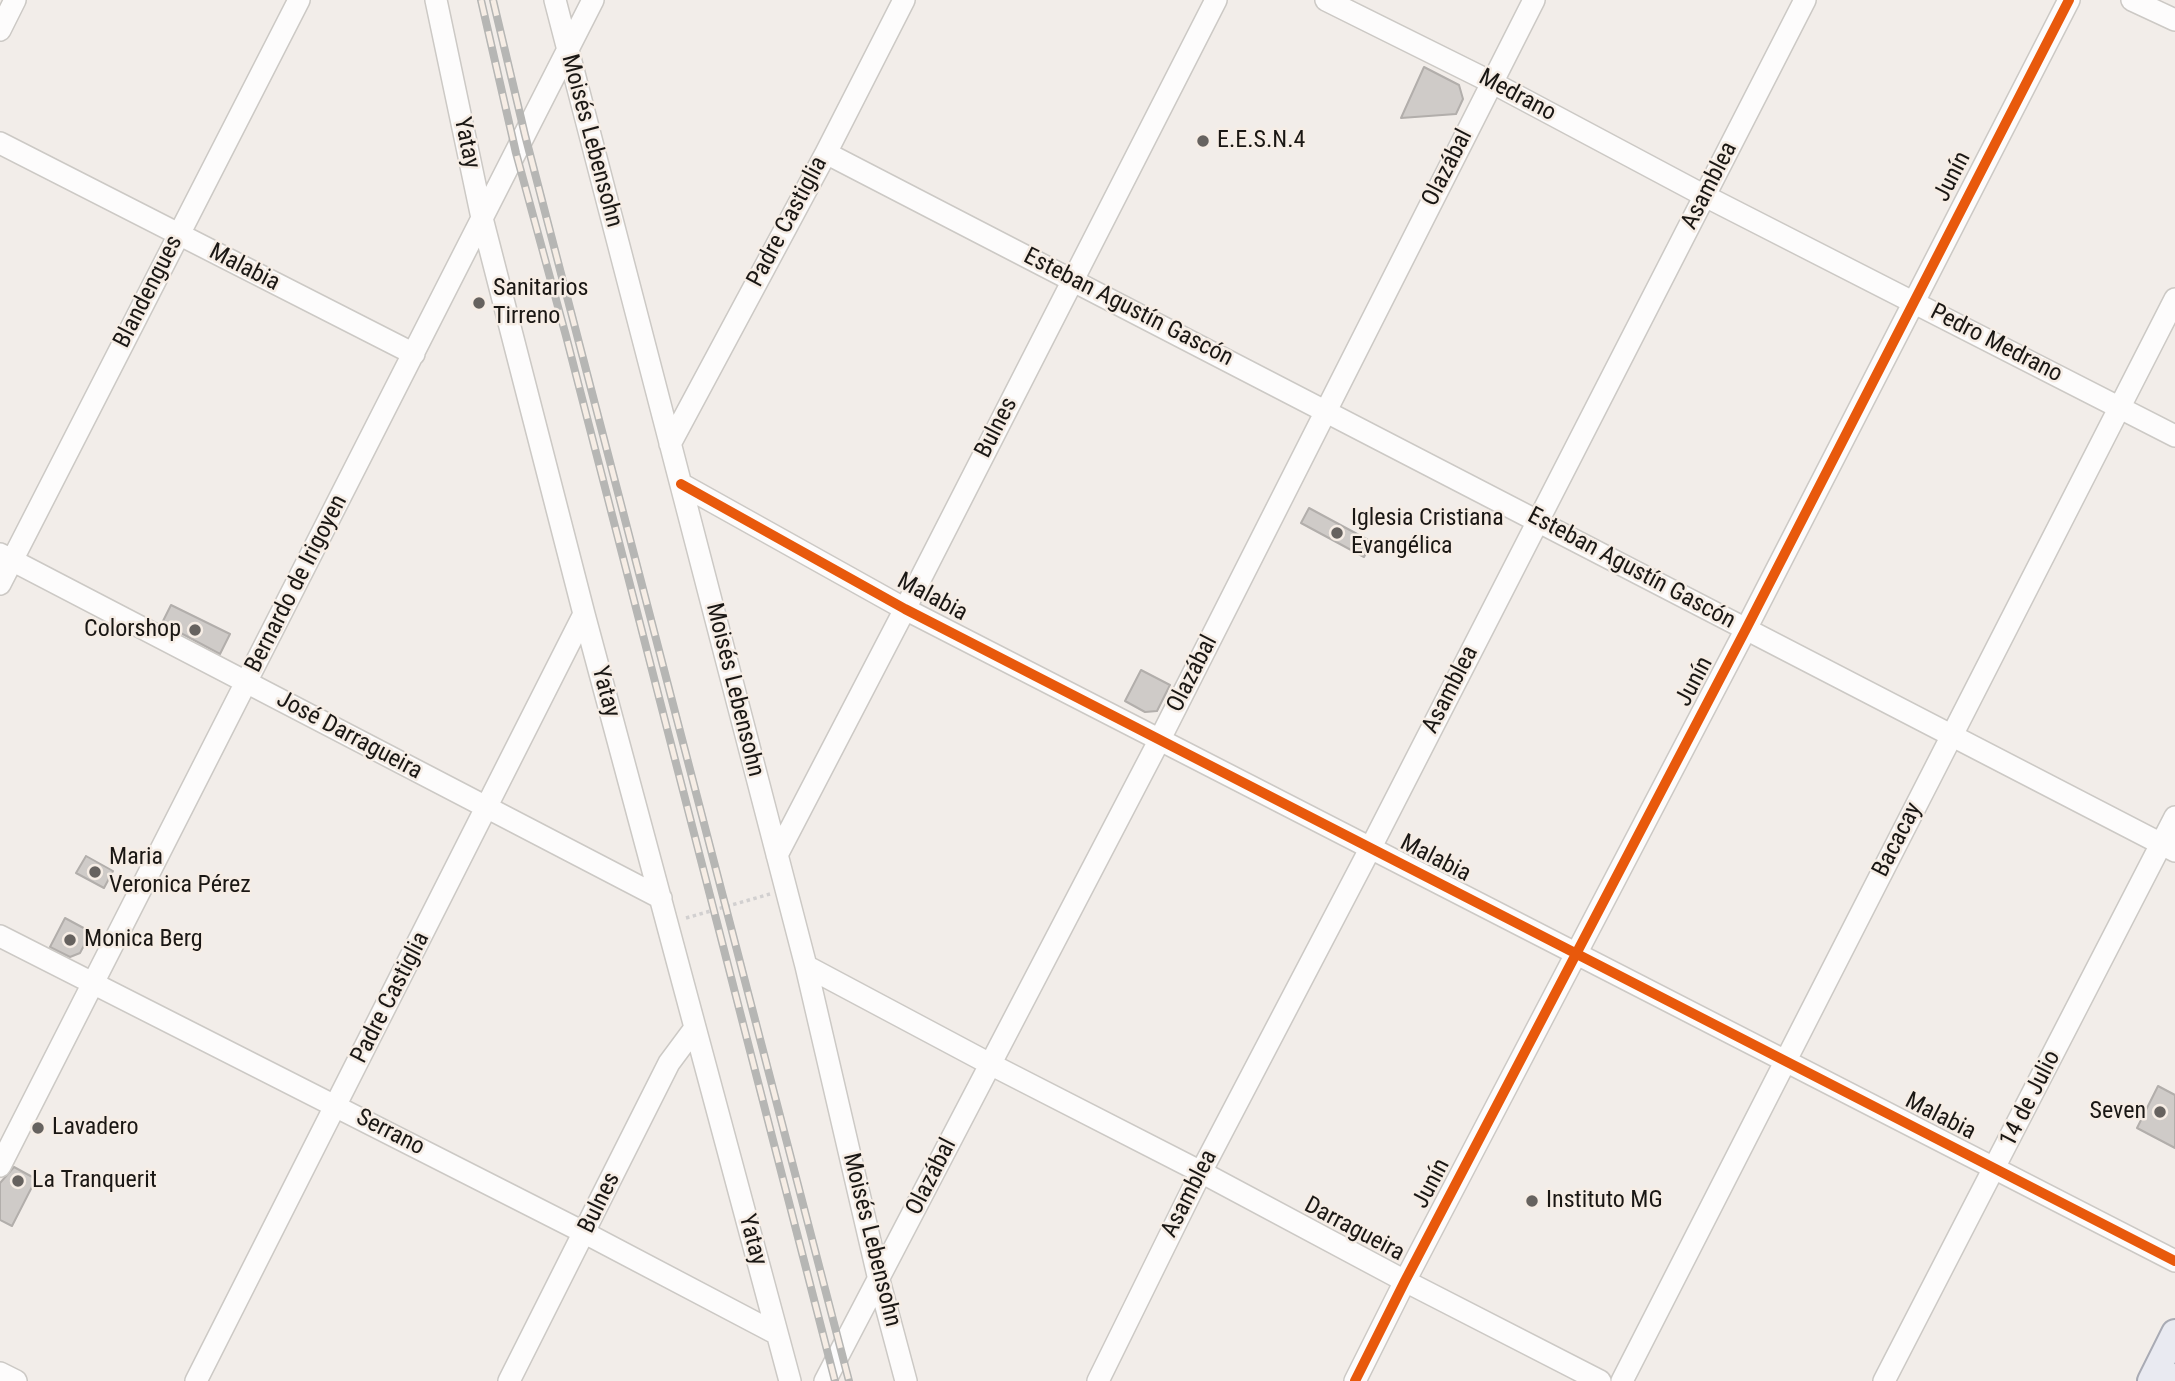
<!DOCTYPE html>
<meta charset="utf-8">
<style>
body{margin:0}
canvas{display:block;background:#f2ede9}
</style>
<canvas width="2175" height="1381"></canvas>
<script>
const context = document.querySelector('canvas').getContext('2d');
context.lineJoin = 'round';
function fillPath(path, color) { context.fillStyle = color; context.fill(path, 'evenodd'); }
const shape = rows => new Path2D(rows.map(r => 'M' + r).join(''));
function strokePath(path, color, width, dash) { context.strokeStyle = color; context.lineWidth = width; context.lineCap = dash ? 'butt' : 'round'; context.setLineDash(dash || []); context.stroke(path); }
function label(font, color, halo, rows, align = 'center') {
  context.font = font + ' "Roboto Condensed",sans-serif'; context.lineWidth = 5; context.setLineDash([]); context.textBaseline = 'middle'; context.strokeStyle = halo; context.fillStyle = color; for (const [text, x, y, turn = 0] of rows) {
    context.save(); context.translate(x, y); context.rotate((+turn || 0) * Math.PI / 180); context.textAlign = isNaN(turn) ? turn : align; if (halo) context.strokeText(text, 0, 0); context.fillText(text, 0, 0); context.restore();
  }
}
const building = shape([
 [1424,67,1459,85,1463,99,1456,114,1401,118,1424,67],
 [1309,508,1372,542,1364,557,1301,523,1309,508],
 [171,605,230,634,220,654,162,623,171,605],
 [1141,670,1170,685,1157,711,1145,712,1125,701,1141,670],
 [86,856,113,871,104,888,76,873,86,856],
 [65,918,91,932,80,953,70,957,50,947,65,918],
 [2158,1086,2175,1095,2175,1148,2137,1128,2158,1086],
 [14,1167,36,1179,12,1226,0,1220,0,1183,14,1167]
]);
fillPath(building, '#cfcbc8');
strokePath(building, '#b2aeab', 2);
const minor = shape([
 [436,0,482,218,584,614,790,1381],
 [555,0,806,966,879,1280,906,1381],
 [1326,0,1491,82,1705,196,2175,436],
 [2132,0,2175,20],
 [0,30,15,0],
 [0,143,414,354],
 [826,153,2175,851],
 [670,444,826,153,904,0],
 [681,484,905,609,2175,1261],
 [0,554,661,898],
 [0,584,299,0],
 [777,855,905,609,1216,0],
 [0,936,585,1233,777,1334],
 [806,966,990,1064,1201,1172,1405,1281,1600,1381],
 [0,1166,593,0],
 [0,1373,16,1381],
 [196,1381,584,614],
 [509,1381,669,1063,695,1028],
 [825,1381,1160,739,1534,0],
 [1098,1381,1201,1172,1370,849,1805,0],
 [1355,1381,1405,1281,1746,629,2069,0],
 [1622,1381,2175,299],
 [1884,1381,2175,817]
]);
const major = shape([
 [2151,1381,2175,1333],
 [2173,1381,2175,1377]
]);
strokePath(minor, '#ccc9c5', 24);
strokePath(major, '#a9abb4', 30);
strokePath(shape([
 [686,918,770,894]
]), '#d2d0d0', 3.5, [3.5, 3.5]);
strokePath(minor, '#fdfcfc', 21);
strokePath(major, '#e9eaf1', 26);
const rail = shape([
 [481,0,516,153,566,336,835,1381],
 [493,0,525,135,849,1381]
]);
strokePath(rail, '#b6b6b4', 8);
strokePath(rail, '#f6ede5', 5, [16]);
strokePath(shape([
 [681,484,905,609,2175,1261],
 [1355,1381,1405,1281,1746,629,2069,0]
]), '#e8590c', 10);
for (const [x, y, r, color] of [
 [1203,141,7,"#66625f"],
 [479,303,7,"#66625f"],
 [1337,533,7,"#66625f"],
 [195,630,7,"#66625f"],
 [95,872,7,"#66625f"],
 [70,940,7,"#66625f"],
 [2160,1112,7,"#66625f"],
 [38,1128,7,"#66625f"],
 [18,1181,7,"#66625f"],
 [1532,1201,7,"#66625f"]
]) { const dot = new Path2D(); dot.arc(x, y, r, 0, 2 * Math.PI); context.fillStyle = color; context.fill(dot); strokePath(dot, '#f6ede5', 2.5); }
label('24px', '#1a1714', '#f6ede5', [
 ["Medrano",1517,96,28],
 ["Moisés Lebensohn",591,141,75],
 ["Yatay",466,143,78],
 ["Olazábal",1448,168,-63],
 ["Junín",1953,177,-63],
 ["Asamblea",1710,186,-63],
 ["Padre Castiglia",788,222,-62],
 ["Malabia",244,268,27],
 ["Blandengues",149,292,-63],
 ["Esteban Agustín Gascón",1128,308,27],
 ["Pedro Medrano",1996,344,27],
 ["Bulnes",997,428,-63],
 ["Esteban Agustín Gascón",1631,569,28],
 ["Bernardo de Irigoyen",297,584,-63],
 ["Malabia",932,598,28],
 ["Olazábal",1193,674,-63],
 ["Junín",1695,682,-62],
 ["Moisés Lebensohn",734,690,76],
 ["Asamblea",1451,690,-63],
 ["Yatay",605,692,75],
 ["José Darragueira",349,736,28],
 ["Bacacay",1898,840,-63],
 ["Malabia",1435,859,27],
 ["Padre Castiglia",391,998,-63],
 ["14 de Julio",2031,1099,-63],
 ["Malabia",1940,1117,27],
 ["Serrano",390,1133,27],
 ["Olazábal",932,1177,-63],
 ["Junín",1432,1184,-62],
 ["Asamblea",1190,1194,-63],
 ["Bulnes",600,1203,-64],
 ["Darragueira",1354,1230,28],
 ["Yatay",752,1240,75],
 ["Moisés Lebensohn",871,1240,76]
]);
label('24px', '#1a1714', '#f6ede5', [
 ["E.E.S.N.4",1217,141],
 ["Sanitarios",493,289],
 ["Tirreno",493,317],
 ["Iglesia Cristiana",1351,519],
 ["Evangélica",1351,547],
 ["Colorshop",181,630,"right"],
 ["Maria",109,858],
 ["Veronica Pérez",109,886],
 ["Monica Berg",84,940],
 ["Seven",2146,1112,"right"],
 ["Lavadero",52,1128],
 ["La Tranquerit",32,1181],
 ["Instituto MG",1546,1201]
], 'left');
</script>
